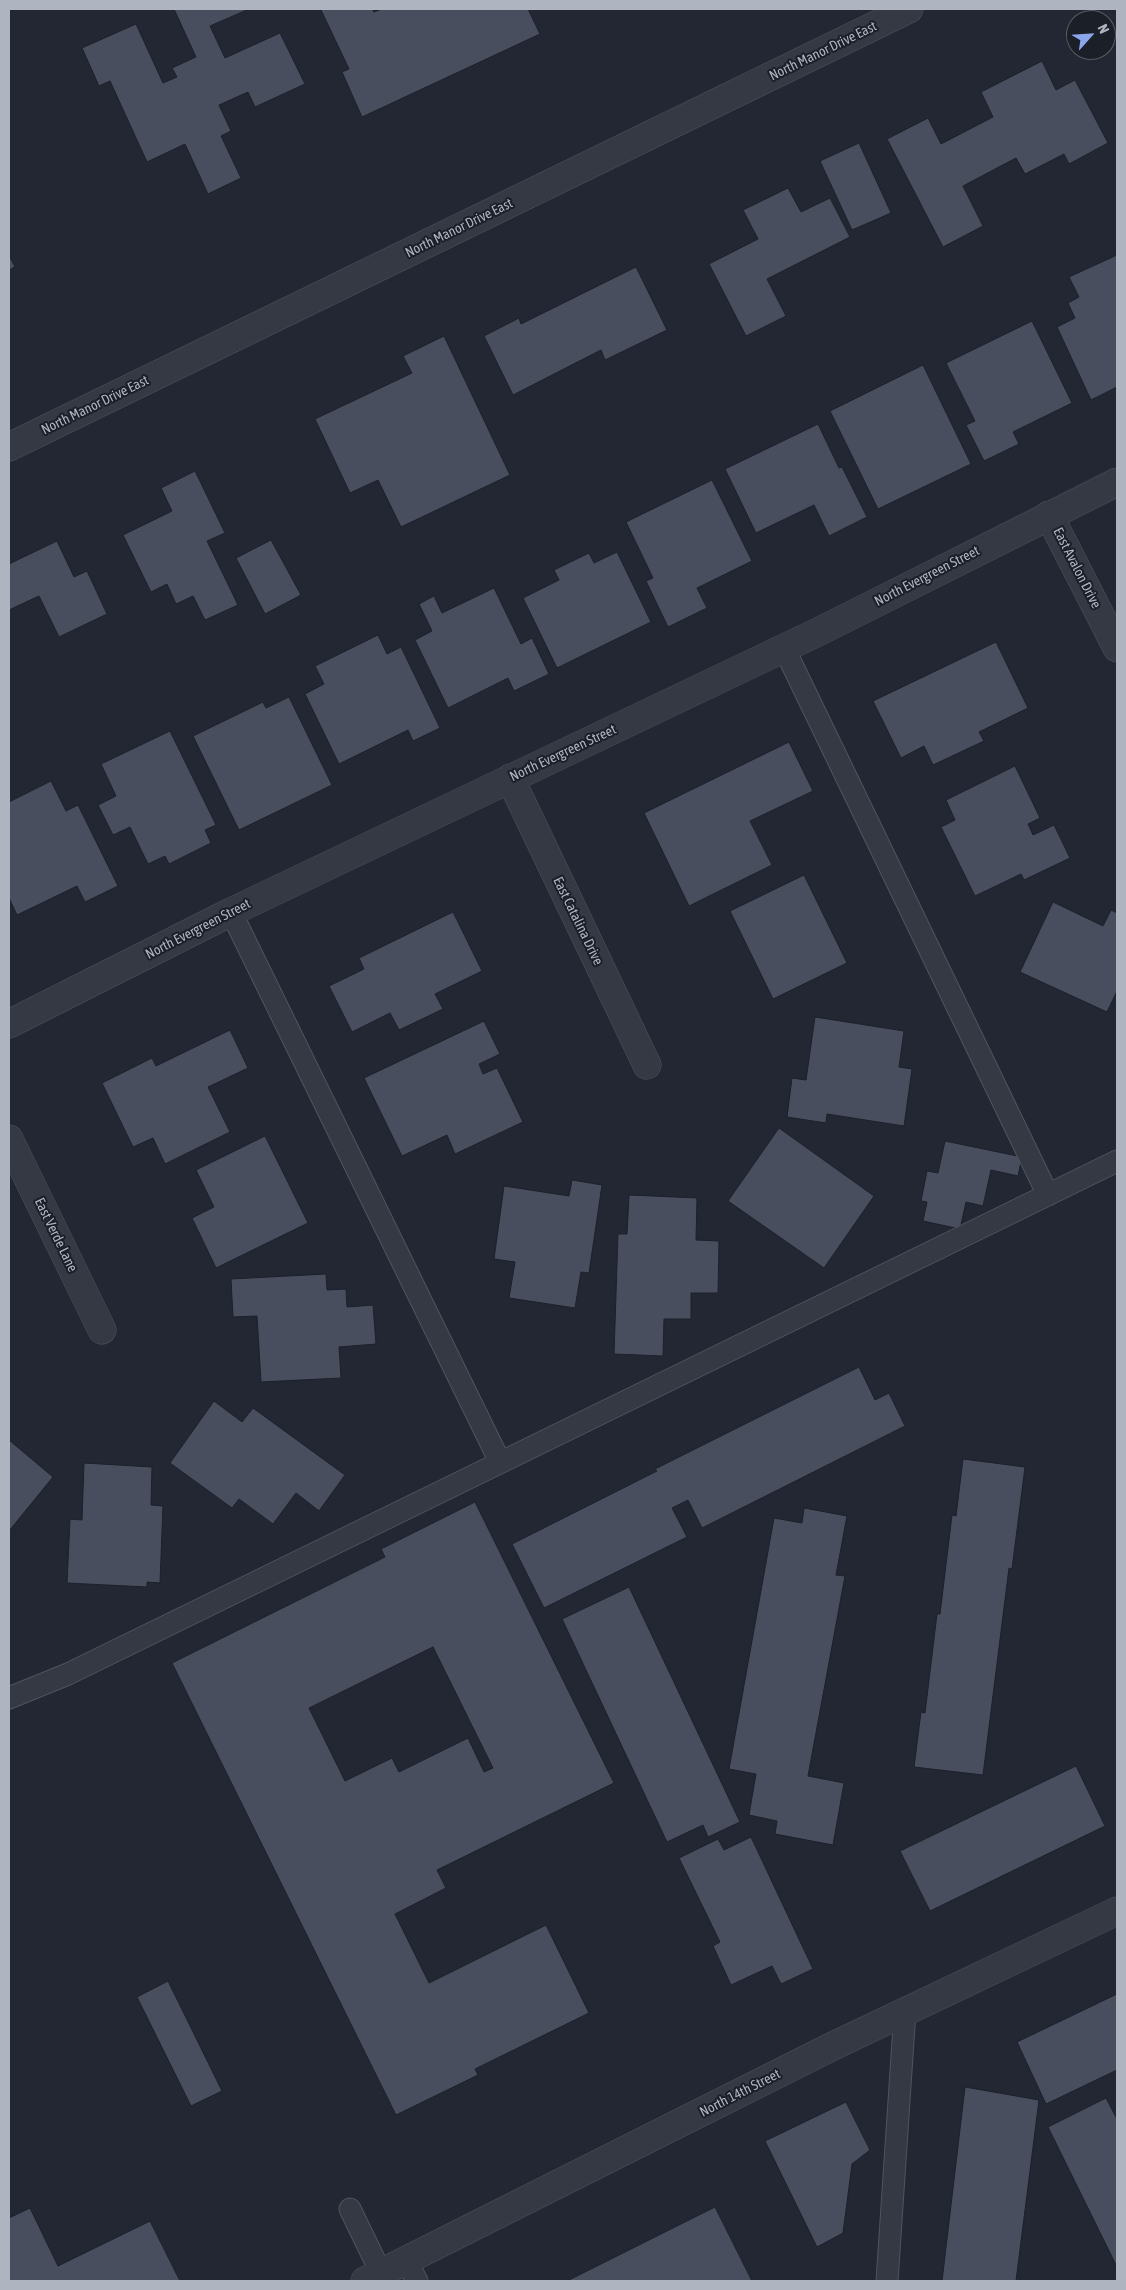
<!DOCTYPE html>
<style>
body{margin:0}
#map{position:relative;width:1126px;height:2290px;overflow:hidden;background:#222733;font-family:"Asap Condensed",sans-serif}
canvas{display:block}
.frame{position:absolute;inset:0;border:10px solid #afb4c1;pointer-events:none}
.north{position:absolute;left:1066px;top:10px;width:50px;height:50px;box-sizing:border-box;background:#1a1f28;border:1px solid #565b65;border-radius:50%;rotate:64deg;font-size:14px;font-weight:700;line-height:20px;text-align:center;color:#afb4c1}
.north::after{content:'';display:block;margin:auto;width:18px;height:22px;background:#8ba6ea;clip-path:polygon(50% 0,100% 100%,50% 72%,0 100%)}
</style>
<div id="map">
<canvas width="1126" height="2290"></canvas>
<div class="frame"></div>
<div class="north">N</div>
</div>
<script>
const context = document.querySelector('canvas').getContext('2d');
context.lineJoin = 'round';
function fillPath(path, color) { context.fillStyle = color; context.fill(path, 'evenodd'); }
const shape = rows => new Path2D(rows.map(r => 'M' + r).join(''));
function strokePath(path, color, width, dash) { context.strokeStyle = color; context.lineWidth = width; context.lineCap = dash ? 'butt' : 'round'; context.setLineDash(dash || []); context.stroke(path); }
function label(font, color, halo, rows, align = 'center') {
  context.font = font + ' "Asap Condensed",sans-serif'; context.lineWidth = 4; context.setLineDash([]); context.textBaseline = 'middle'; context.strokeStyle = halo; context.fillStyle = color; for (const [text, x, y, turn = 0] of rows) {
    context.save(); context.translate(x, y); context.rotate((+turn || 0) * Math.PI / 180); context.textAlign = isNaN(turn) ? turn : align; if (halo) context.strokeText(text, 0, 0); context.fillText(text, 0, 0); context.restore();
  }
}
const building = shape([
 [174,9,249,9,210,26,225,58,280,33,305,84,255,107,248,92,219,105,231,131,221,136,241,178,208,194,185,144,147,162,110,81,99,86,82,48,136,24,163,83,177,77,172,68,196,57,174,9],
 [323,9,372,9,374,12,382,9,528,9,540,34,362,117,342,72,349,69,321,10,323,9],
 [1042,61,1056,90,1075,80,1108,143,1069,164,1064,154,1025,174,1016,158,963,186,983,226,943,247,887,139,928,118,941,144,993,117,981,92,1042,61],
 [859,143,891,213,852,230,820,161,859,143],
 [788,188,801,212,830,198,850,237,767,279,786,316,746,336,709,264,758,239,743,210,788,188],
 [9,255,15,267,9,270,9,255],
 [1117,255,1117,387,1091,400,1057,327,1075,318,1068,303,1079,297,1069,277,1117,255],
 [636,267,667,330,605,360,601,350,513,395,484,336,519,318,521,324,636,267],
 [1032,321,1072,403,1013,432,1019,444,984,461,966,425,975,421,946,363,1032,321],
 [444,336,510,475,401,527,378,480,350,493,315,419,412,373,403,356,444,336],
 [923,365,971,464,878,509,830,411,923,365],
 [818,424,839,468,842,467,867,517,829,536,814,505,756,533,725,469,818,424],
 [195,471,225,533,207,541,238,605,205,620,193,596,176,604,167,584,151,592,123,535,172,511,161,488,195,471],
 [712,480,752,561,697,588,707,608,668,627,646,581,653,578,626,522,712,480],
 [271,540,301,595,265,614,236,558,271,540],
 [57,541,74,577,87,571,107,614,59,637,39,596,9,610,9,564,57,541],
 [617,552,651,622,557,668,523,598,559,580,554,570,589,553,594,563,617,552],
 [494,588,521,644,532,638,549,674,514,691,508,678,448,708,415,640,432,631,419,604,434,596,442,613,494,588],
 [378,635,387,654,401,647,440,728,413,741,408,730,339,764,305,694,324,684,315,666,378,635],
 [996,642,1028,708,979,732,984,741,933,765,924,746,901,758,873,701,996,642],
 [289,697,332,785,239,830,193,736,263,702,266,708,289,697],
 [170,731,216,825,205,830,211,843,169,864,165,856,148,864,130,827,113,835,98,805,116,796,101,764,170,731],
 [789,742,813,791,750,821,772,865,689,906,644,813,789,742],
 [1015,766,1040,818,1028,824,1033,835,1054,825,1070,858,1024,880,1021,874,975,896,941,827,955,820,946,800,1015,766],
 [51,781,66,811,78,805,118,886,85,902,77,886,17,915,9,898,9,802,51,781],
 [804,875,847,963,773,999,730,911,804,875],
 [1053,902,1103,926,1111,910,1117,913,1117,991,1107,1012,1020,972,1053,902],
 [453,912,482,971,435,994,443,1009,399,1030,390,1013,352,1032,329,986,364,969,359,958,453,912],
 [815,1017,904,1031,899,1067,912,1069,904,1126,827,1114,826,1123,787,1117,792,1078,806,1080,815,1017],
 [484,1021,500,1054,479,1064,483,1074,497,1068,523,1122,455,1154,447,1135,402,1156,364,1078,484,1021],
 [230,1030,248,1068,208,1087,230,1132,165,1164,153,1138,133,1147,102,1083,152,1058,156,1066,230,1030],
 [779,1128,874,1196,824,1268,728,1201,779,1128],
 [265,1136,308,1223,216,1268,192,1218,214,1207,196,1170,265,1136],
 [945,1141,1022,1157,1018,1176,991,1170,983,1206,966,1202,960,1229,923,1221,927,1202,921,1201,927,1171,938,1173,945,1141],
 [572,1180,602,1185,589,1273,581,1272,575,1308,509,1298,515,1262,494,1259,504,1186,569,1196,572,1180],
 [629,1195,697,1198,696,1240,719,1241,718,1293,691,1293,691,1319,664,1319,663,1356,614,1354,618,1234,627,1234,629,1195],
 [326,1274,327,1290,346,1289,347,1307,373,1305,376,1344,339,1347,341,1378,261,1382,257,1316,233,1317,231,1279,326,1274],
 [859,1367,875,1400,889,1393,905,1426,702,1528,688,1500,672,1508,687,1537,544,1608,512,1544,657,1471,655,1469,859,1367],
 [214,1401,242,1422,253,1408,345,1475,319,1511,296,1493,273,1524,239,1499,232,1508,170,1463,214,1401],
 [9,1440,53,1477,9,1531,9,1440],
 [963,1459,1025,1467,1012,1569,1009,1568,983,1775,914,1767,921,1712,925,1713,937,1614,940,1614,952,1515,956,1516,963,1459],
 [84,1463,152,1467,151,1505,163,1506,160,1583,147,1582,147,1587,67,1583,70,1519,82,1520,84,1463],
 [475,1502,614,1783,437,1870,446,1888,395,1914,429,1983,546,1925,589,2013,475,2069,478,2075,396,2115,172,1663,385,1557,381,1549,475,1502],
 [433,1647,493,1768,484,1772,468,1738,399,1772,392,1758,345,1781,309,1708,433,1647],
 [804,1508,847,1516,836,1575,845,1576,808,1776,844,1783,833,1845,775,1834,777,1821,749,1815,756,1774,729,1769,774,1518,802,1523,804,1508],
 [629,1587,740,1822,708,1837,703,1825,667,1842,562,1619,629,1587],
 [1076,1766,1105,1826,930,1911,900,1851,1076,1766],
 [751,1837,813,1969,781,1984,772,1966,731,1985,713,1946,720,1942,679,1858,718,1839,724,1850,751,1837],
 [168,1981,222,2091,191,2106,137,1997,168,1981],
 [1117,1994,1117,2070,1046,2104,1017,2042,1117,1994],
 [965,2087,1039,2100,1016,2281,942,2281,965,2087],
 [1106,2098,1117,2119,1117,2267,1048,2127,1106,2098],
 [846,2102,870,2150,852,2164,843,2233,817,2247,765,2141,846,2102],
 [715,2207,752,2281,567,2281,715,2207],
 [30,2208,58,2266,150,2221,180,2281,9,2281,9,2218,30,2208]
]);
fillPath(building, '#484e5d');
strokePath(building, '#1c212b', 1);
const service = shape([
 [784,648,1048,1195],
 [231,912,500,1462],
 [9,1698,68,1674,1117,1161],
 [350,2209,381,2273],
 [406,2260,417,2281],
 [887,2281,905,2011]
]);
const minor = shape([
 [9,447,909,9],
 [1049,515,1117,648],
 [510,778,647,1065],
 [9,1024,231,912,818,632,1117,482],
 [9,1139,102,1330],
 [365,2281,831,2047,1117,1911]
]);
strokePath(service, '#4f545f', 23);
strokePath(minor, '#4f545f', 29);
strokePath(service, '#353944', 21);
strokePath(minor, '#353944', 28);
label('14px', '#afb4c1', '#1a1f28', [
 ["North Manor Drive East",823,51,-26],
 ["North Manor Drive East",459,228,-26],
 ["North Manor Drive East",95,405,-26],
 ["East Avalon Drive",1077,568,63],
 ["North Evergreen Street",927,576,-27],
 ["North Evergreen Street",563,753,-25],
 ["East Catalina Drive",578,921,64],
 ["North Evergreen Street",198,929,-27],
 ["East Verde Lane",56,1235,64],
 ["North 14th Street",740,2093,-27]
]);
</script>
